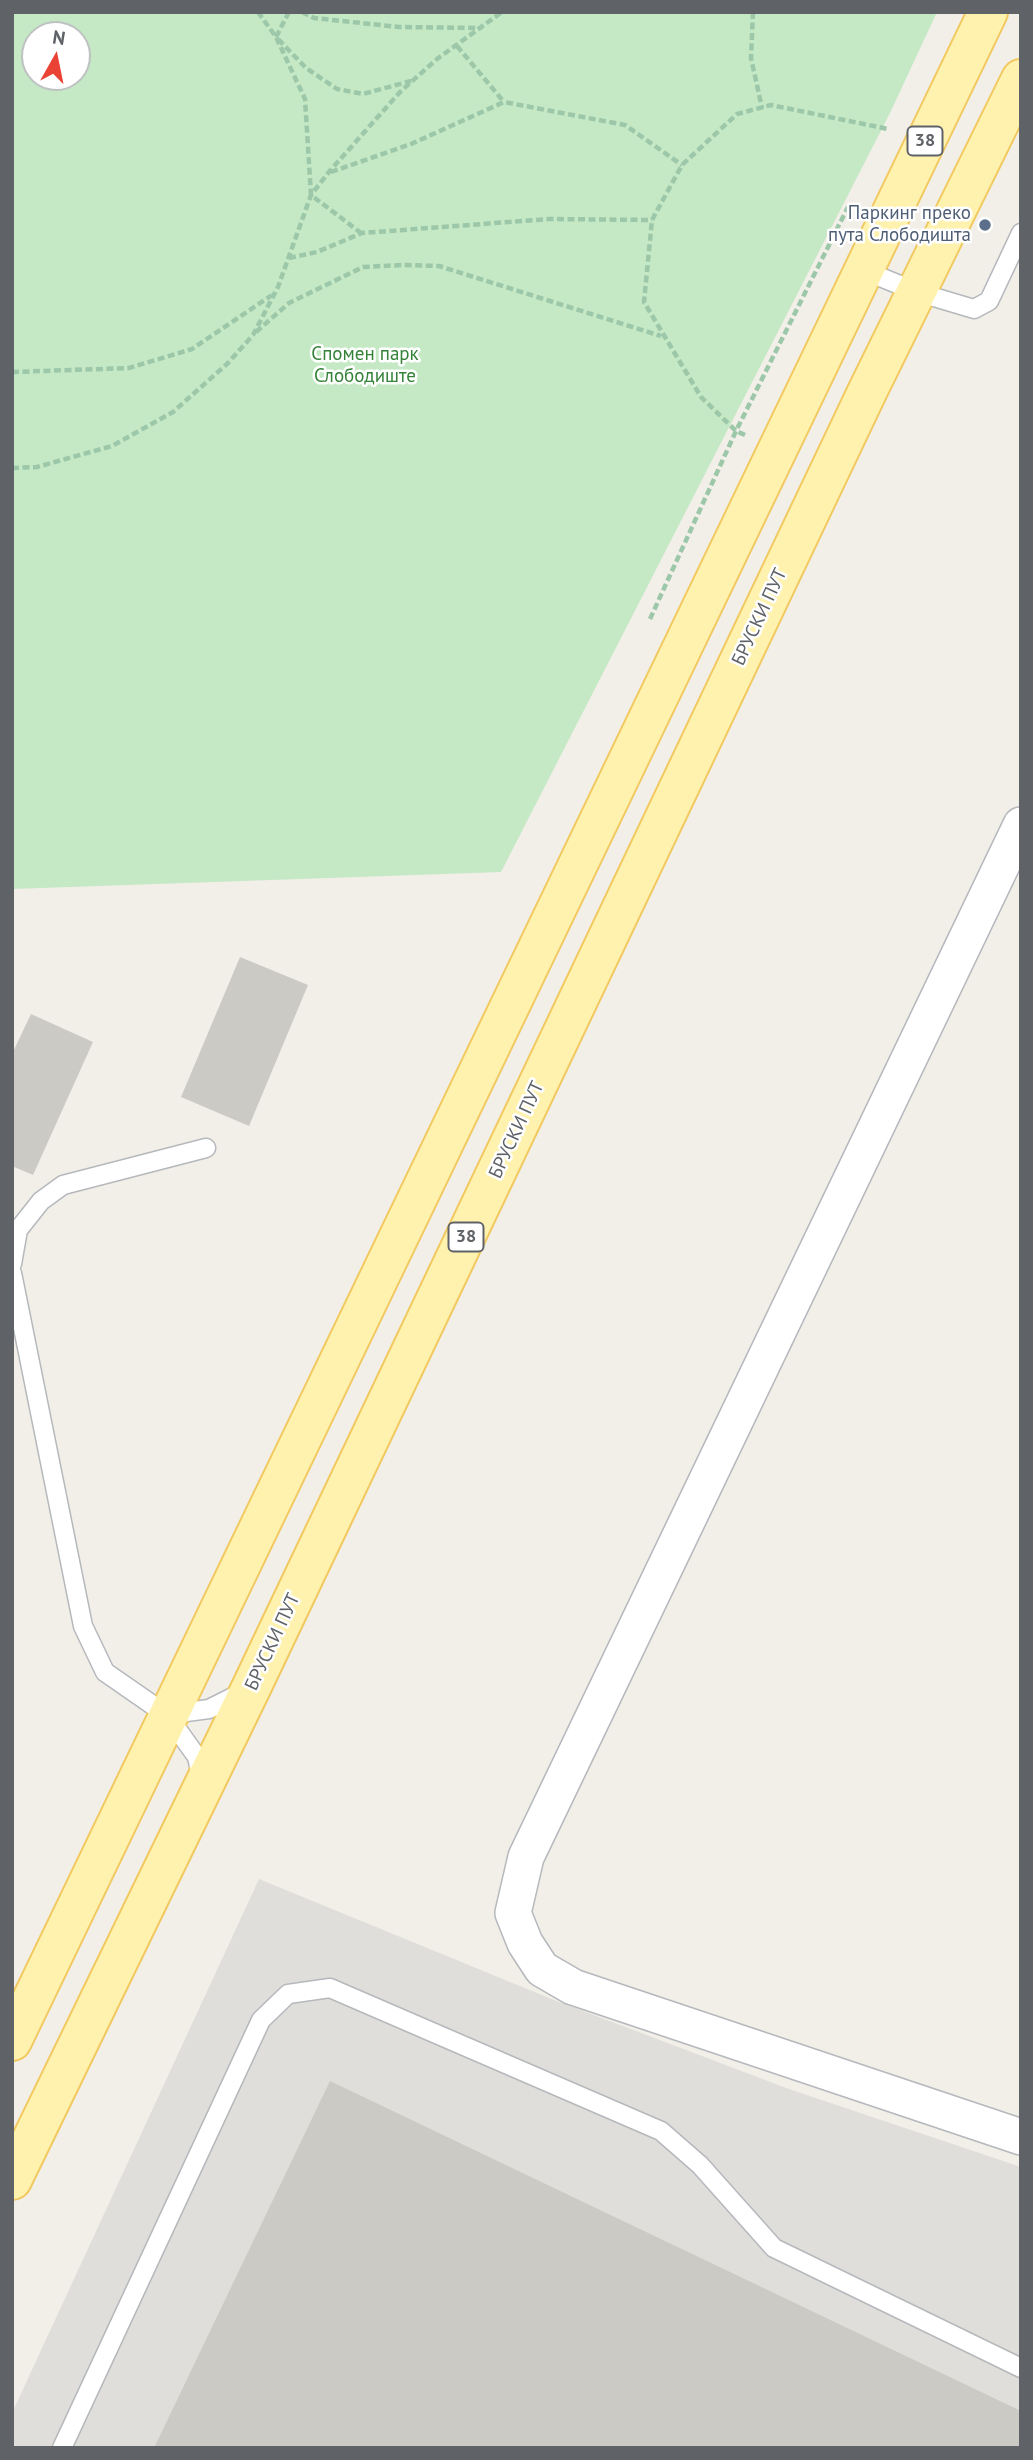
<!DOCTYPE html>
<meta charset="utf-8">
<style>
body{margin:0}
#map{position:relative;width:1033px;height:2460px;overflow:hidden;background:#f1efe8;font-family:"PT Sans",sans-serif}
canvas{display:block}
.frame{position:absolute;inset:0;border:14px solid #5f6368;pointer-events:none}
.north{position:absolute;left:21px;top:21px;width:70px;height:70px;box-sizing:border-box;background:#fff;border:2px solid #bfc1c3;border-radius:50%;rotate:9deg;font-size:19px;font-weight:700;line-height:28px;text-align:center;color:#5f6368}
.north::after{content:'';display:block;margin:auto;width:24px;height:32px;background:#ea4335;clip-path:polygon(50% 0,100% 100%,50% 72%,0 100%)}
</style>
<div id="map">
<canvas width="1033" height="2460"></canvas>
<div class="frame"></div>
<div class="north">N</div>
</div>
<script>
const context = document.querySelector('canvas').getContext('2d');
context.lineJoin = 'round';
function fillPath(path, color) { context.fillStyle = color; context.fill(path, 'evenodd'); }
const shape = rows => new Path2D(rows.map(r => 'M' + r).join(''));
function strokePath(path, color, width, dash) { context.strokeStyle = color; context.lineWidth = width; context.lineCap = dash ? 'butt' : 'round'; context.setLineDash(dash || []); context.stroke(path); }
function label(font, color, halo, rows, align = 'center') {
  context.font = font + ' "PT Sans",sans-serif'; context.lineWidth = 5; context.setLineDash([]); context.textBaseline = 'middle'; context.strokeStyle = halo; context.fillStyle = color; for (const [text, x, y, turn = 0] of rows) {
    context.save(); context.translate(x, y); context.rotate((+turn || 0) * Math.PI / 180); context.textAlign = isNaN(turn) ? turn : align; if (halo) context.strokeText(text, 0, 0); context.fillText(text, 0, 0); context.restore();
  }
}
fillPath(shape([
 [259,1879,554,2000,789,2089,1021,2167,1021,2448,12,2448,12,2413]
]), '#e0deda');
fillPath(shape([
 [12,12,937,12,890,113,501,872,12,889],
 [35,35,77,35,77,77,35,77]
]), '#c5e8c5');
fillPath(shape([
 [240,957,308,985,249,1126,181,1097],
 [31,1014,93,1042,33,1175,12,1166,12,1054],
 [330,2081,1021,2411,1021,2448,154,2448]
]), '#cccac5');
const lane = shape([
 [863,270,917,292,974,309,989,301,1021,233],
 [12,1264,18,1230,41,1201,63,1185,206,1148],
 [12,1273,83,1626,105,1672,167,1715,197,1757,202,1780],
 [171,1714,209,1709,243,1692],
 [62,2448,261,2020,288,1994,330,1988,661,2131,700,2165,774,2248,1021,2368]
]);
const street = shape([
 [1021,825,526,1857,513,1913,525,1943,542,1969,573,1987,1021,2137]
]);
const primary = shape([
 [12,2041,988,12],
 [12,2180,251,1688,868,390,1021,79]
]);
strokePath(lane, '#b5b8bc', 21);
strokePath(street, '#b5b8bc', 38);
strokePath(primary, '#f2c960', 42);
strokePath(shape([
 [258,12,276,37,305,99,311,195,361,233],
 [289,12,276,37,306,68,337,89,363,94,411,81],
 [302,12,314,18,399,27,482,28],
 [753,12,751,58,762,108],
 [457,46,504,102],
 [331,172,411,144,504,102,625,125,682,165],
 [289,258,317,252,362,233,549,219,652,220],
 [256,332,289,303,363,267,402,265,439,266,661,336],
 [12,372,129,368,192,349,272,295],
 [745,435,736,431,701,397,644,302,652,220,682,165,737,114,771,105,888,129],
 [12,468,37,467,112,446,173,412,228,363,253,335,278,287,311,195,328,173,400,92,437,59,502,12],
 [650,619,736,431,848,207]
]), '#9cc7a9', 4.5, [7, 3.5]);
strokePath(lane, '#fff', 18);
strokePath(street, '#fff', 35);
strokePath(primary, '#fff2af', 38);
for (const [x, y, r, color] of [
 [985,225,7,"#5c6f8a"]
]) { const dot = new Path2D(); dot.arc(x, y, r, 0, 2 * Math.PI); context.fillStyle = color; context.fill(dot); strokePath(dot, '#fff', 2.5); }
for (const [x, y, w] of [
 [925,141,35],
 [466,1237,35]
]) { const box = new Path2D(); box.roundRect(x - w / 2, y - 14.5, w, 29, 5); context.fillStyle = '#fff'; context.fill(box); strokePath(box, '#5f6368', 2); }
label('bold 18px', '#5f6368', null, [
 ["38",925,141],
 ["38",466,1237]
]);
label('19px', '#4e5e75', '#fff', [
 ["Паркинг преко",971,214],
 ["пута Слободишта",971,236]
], 'right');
label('19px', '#348238', '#fff', [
 ["Спомен парк",365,355],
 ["Слободиште",365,377]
]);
label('19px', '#5f6368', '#fff', [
 ["БРУСКИ ПУТ",760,617,-65],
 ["БРУСКИ ПУТ",517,1130,-65],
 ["БРУСКИ ПУТ",273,1642,-65]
]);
</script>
